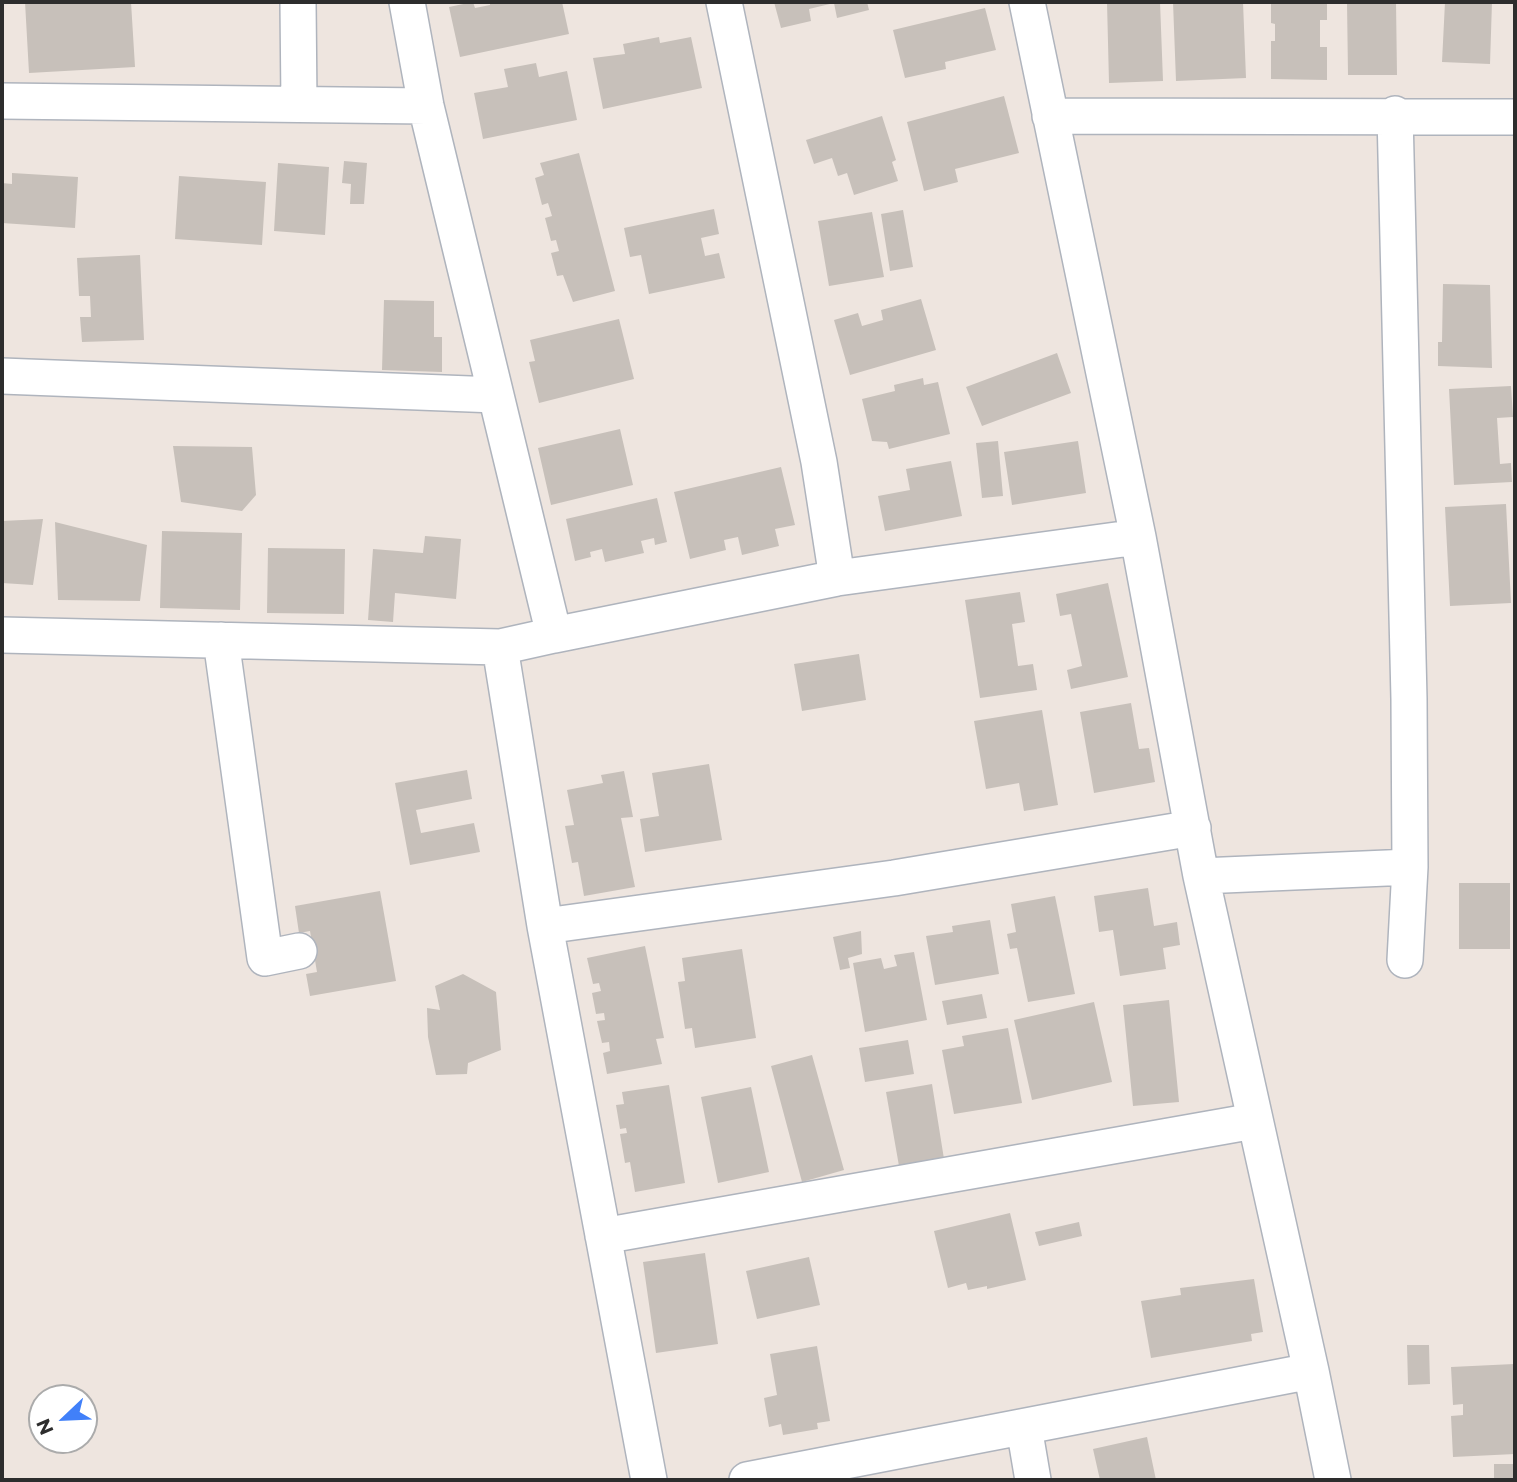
<!DOCTYPE html>
<style>
body{margin:0}
#map{position:relative;width:1517px;height:1482px;overflow:hidden;background:#eee5df;font-family:Montserrat,sans-serif}
canvas{display:block}
.frame{position:absolute;inset:0;border:4px solid #2d2d2d;pointer-events:none}
.north{position:absolute;left:28px;top:1384px;width:70px;height:70px;box-sizing:border-box;background:#fff;border:2px solid #ababab;border-radius:50%;rotate:247deg;font-size:19px;font-weight:700;line-height:28px;text-align:center;color:#2d2d2d}
.north::after{content:'';display:block;margin:auto;width:24px;height:32px;background:#4180f9;clip-path:polygon(50% 0,100% 100%,50% 72%,0 100%)}
</style>
<div id="map">
<canvas width="1517" height="1482"></canvas>
<div class="frame"></div>
<div class="north">N</div>
</div>
<script>
const context = document.querySelector('canvas').getContext('2d');
context.lineJoin = 'round';
function fillPath(path, color) { context.fillStyle = color; context.fill(path, 'evenodd'); }
const shape = rows => new Path2D(rows.map(r => 'M' + r).join(''));
function strokePath(path, color, width, dash) { context.strokeStyle = color; context.lineWidth = width; context.lineCap = dash ? 'butt' : 'round'; context.setLineDash(dash || []); context.stroke(path); }
fillPath(shape([
 [25,2,131,2,135,67,29,73],
 [473,2,475,8,490,5,490,2,562,2,569,34,460,57,449,7],
 [774,2,867,2,869,10,837,18,834,3,809,9,811,21,781,28],
 [1107,2,1160,2,1163,81,1109,83],
 [1173,2,1243,2,1246,78,1176,81],
 [1271,2,1327,2,1327,20,1320,20,1320,47,1327,47,1327,80,1271,79,1271,41,1275,41,1275,24,1271,23],
 [1347,2,1396,2,1397,75,1348,75],
 [1445,2,1492,2,1490,64,1442,62],
 [985,8,996,50,945,62,946,69,905,78,893,30],
 [659,37,660,43,691,37,702,88,603,109,593,58,625,54,623,44],
 [536,63,539,77,567,71,577,120,483,139,474,93,508,87,504,69],
 [1004,96,1019,153,955,169,958,182,924,191,907,122],
 [882,116,896,160,892,162,898,181,854,195,847,173,838,176,832,158,814,164,806,140],
 [579,153,615,291,573,302,563,275,557,276,551,253,559,251,556,240,551,241,545,218,552,216,548,203,542,205,535,178,544,175,540,163],
 [344,161,367,163,364,204,350,204,351,184,342,183],
 [278,163,329,167,325,235,274,231],
 [12,173,78,177,75,228,2,223,2,183,12,184],
 [179,176,266,182,262,245,175,239],
 [714,209,719,234,701,238,705,256,719,253,725,278,649,294,641,255,630,257,624,228],
 [903,210,913,267,890,271,881,214],
 [872,212,884,277,829,286,818,221],
 [140,255,144,340,82,342,80,317,91,317,90,296,79,296,77,258],
 [1443,284,1490,285,1492,368,1438,366,1438,342,1442,342],
 [921,299,936,350,850,375,834,320,858,313,862,326,883,320,881,310],
 [384,300,434,301,434,337,442,337,442,372,382,370],
 [619,319,634,379,539,403,529,362,535,361,530,340],
 [1057,353,1071,393,982,426,966,387],
 [923,378,924,385,938,382,950,434,889,449,887,442,872,441,862,399,895,391,894,385],
 [1511,386,1513,417,1497,418,1500,464,1511,463,1512,482,1454,485,1449,389],
 [620,429,633,485,551,505,538,448],
 [998,441,1003,496,982,498,976,443],
 [1078,441,1086,493,1012,505,1004,452],
 [173,446,252,447,256,495,242,511,181,502],
 [951,461,962,516,885,531,878,496,910,490,906,469],
 [781,467,795,525,775,529,779,546,742,555,738,537,724,540,726,550,690,559,674,492],
 [657,498,667,542,655,545,654,538,641,541,644,553,605,562,602,549,590,552,591,557,575,561,566,519],
 [1506,504,1511,603,1450,606,1445,507],
 [43,519,33,585,2,583,2,521],
 [55,522,147,545,140,601,58,600],
 [162,531,242,533,240,610,160,608],
 [425,536,461,539,456,599,395,593,393,622,368,620,373,549,423,553],
 [268,548,345,549,344,614,267,613],
 [1108,583,1128,677,1071,689,1067,670,1082,666,1071,614,1060,616,1056,594],
 [1020,592,1025,622,1012,624,1018,666,1033,664,1037,690,980,698,965,600],
 [859,654,866,700,802,711,794,664],
 [1131,703,1139,749,1149,748,1155,782,1094,793,1080,712],
 [1042,710,1058,805,1024,811,1019,783,986,789,974,721],
 [709,764,722,840,645,852,640,819,659,816,652,773],
 [467,770,472,799,416,810,421,833,474,823,480,852,410,865,395,783],
 [624,771,633,817,621,818,635,887,584,896,578,862,572,863,565,826,574,825,567,790,603,783,601,775],
 [1459,883,1510,883,1510,949,1459,949],
 [1148,888,1154,926,1177,922,1180,945,1163,948,1166,969,1120,976,1113,930,1099,932,1094,896],
 [380,891,396,981,310,996,306,974,317,972,310,931,299,933,295,906],
 [1055,896,1075,994,1028,1002,1017,948,1010,949,1007,934,1016,932,1011,904],
 [990,920,999,974,935,985,926,936,953,932,952,926],
 [861,931,862,954,848,958,850,968,840,970,833,937],
 [645,946,664,1038,656,1039,662,1064,607,1074,603,1053,610,1051,609,1042,602,1043,597,1021,605,1020,604,1013,596,1014,592,993,601,991,599,983,593,984,587,958],
 [742,949,756,1038,695,1048,692,1028,685,1029,678,982,685,981,682,958],
 [914,952,927,1020,865,1032,853,963,881,958,884,969,897,966,894,955],
 [463,974,496,992,501,1050,468,1063,467,1074,436,1075,428,1037,427,1008,440,1010,435,986],
 [982,994,987,1018,947,1025,942,1001],
 [1169,1000,1179,1102,1133,1106,1123,1005],
 [1094,1002,1112,1082,1032,1100,1014,1020],
 [1008,1028,1022,1103,954,1114,942,1050,964,1046,962,1036],
 [908,1040,914,1074,865,1082,859,1048],
 [812,1055,844,1170,802,1182,771,1066],
 [932,1084,944,1159,899,1166,886,1092],
 [669,1085,685,1183,635,1192,630,1162,625,1163,620,1134,627,1133,626,1128,620,1129,616,1105,624,1104,622,1092],
 [751,1087,769,1172,718,1183,701,1097],
 [1010,1213,1026,1280,987,1289,987,1286,968,1290,966,1283,948,1288,934,1231],
 [1079,1222,1082,1236,1039,1246,1035,1232],
 [705,1253,718,1344,656,1353,643,1262],
 [809,1257,820,1305,757,1319,746,1271],
 [1254,1279,1263,1332,1251,1334,1252,1341,1151,1358,1141,1301,1181,1295,1180,1288],
 [1407,1345,1429,1345,1430,1384,1408,1385],
 [817,1346,830,1421,817,1423,818,1429,783,1435,781,1424,769,1427,764,1398,777,1395,770,1354],
 [1514,1364,1515,1454,1453,1457,1451,1416,1463,1415,1463,1404,1453,1405,1451,1367],
 [1147,1437,1156,1480,1100,1480,1093,1449],
 [1494,1464,1515,1464,1515,1480,1494,1480]
]), '#c7c0ba');
const minor = shape([
 [298,2,299,104],
 [724,2,819,462,837,578],
 [2,101,426,106],
 [1395,114,1409,699,1410,867,1405,960],
 [1050,116,1515,117],
 [2,376,496,395],
 [2,635,500,647,554,635,426,106,407,2],
 [554,635,837,578,1138,537],
 [221,640,265,958,299,951],
 [500,647,545,926,649,1480],
 [1201,876,1410,867],
 [545,926,894,878,1193,828],
 [603,1236,1254,1121],
 [1311,1371,1333,1480],
 [1024,1427,1033,1480],
 [747,1480,1311,1371,1201,876,1138,537,1027,2]
]);
strokePath(minor, '#afb4bd', 38);
strokePath(minor, '#fff', 35);
</script>
